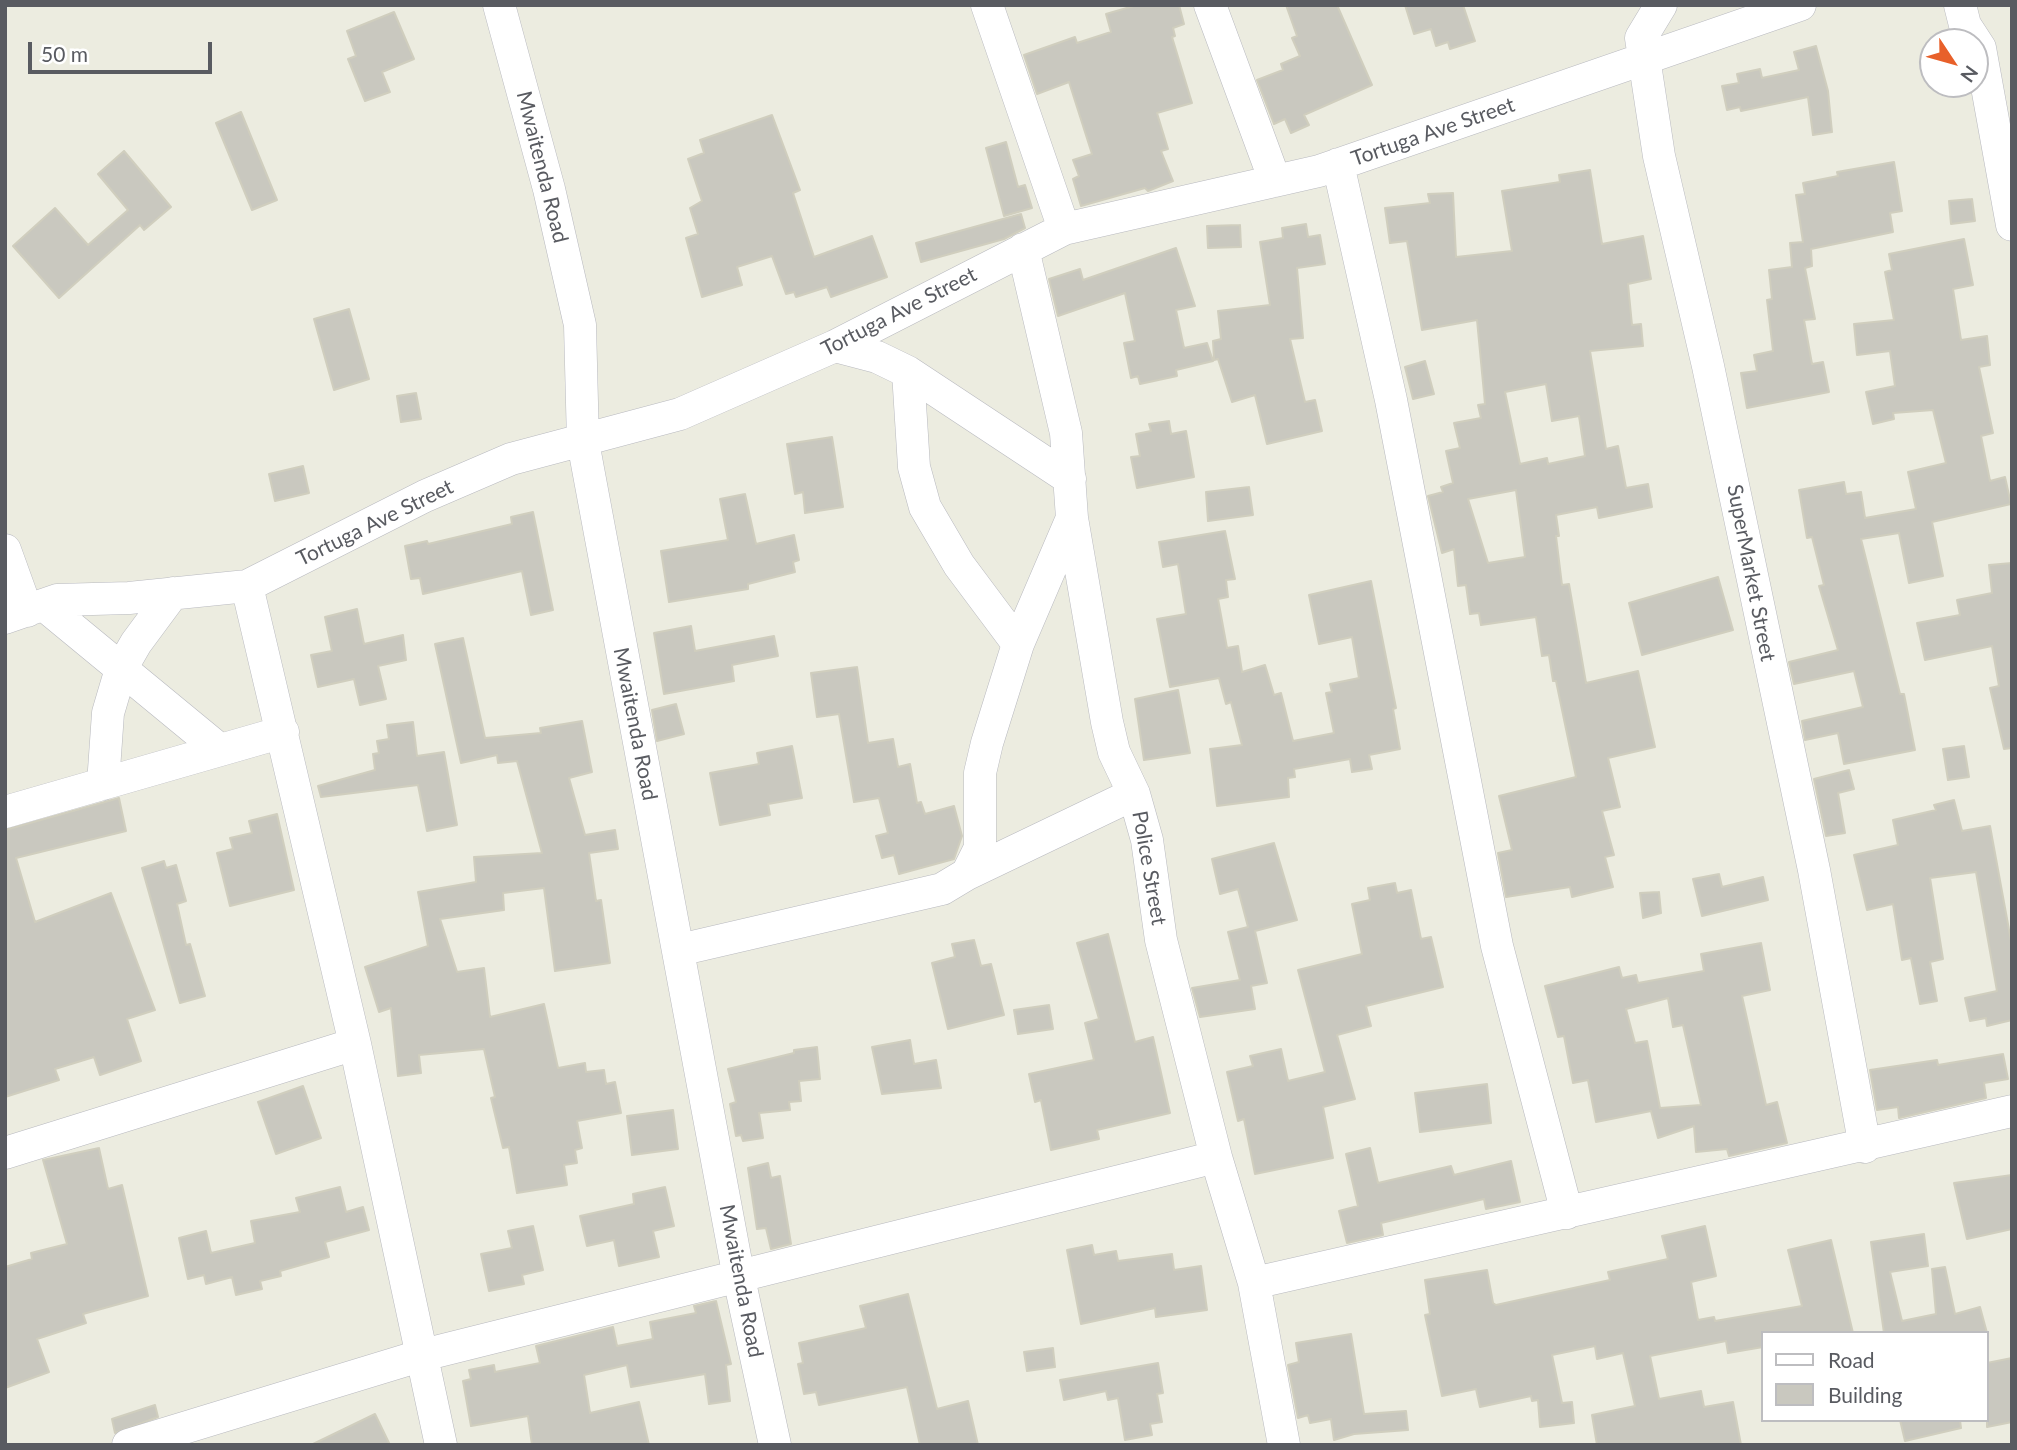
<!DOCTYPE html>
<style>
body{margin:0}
#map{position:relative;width:2017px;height:1450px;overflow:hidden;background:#ecece0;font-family:Lato,sans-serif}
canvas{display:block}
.frame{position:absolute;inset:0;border:7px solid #595b61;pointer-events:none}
.legend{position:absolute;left:1761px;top:1331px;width:228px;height:91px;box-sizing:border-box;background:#fff;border:2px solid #bdbdc0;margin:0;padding:9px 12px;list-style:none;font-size:21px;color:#595b61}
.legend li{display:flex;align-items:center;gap:14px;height:35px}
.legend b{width:35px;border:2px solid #bdbdc0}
.north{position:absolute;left:1919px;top:28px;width:70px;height:70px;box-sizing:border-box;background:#fff;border:2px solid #bdbdc0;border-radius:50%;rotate:126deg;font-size:19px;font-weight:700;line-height:28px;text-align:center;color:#595b61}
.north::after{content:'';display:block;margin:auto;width:24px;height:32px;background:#e8602a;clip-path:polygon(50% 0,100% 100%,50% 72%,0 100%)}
.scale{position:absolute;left:28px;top:42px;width:184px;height:32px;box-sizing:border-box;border:4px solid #595b61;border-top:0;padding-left:9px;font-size:21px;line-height:24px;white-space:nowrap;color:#595b61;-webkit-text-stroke:5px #fff;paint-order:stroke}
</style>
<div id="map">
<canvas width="2017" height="1450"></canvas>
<div class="frame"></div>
<ul class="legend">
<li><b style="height:9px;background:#fff"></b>Road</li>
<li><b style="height:19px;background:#c9c8bf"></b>Building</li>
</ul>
<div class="north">N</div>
<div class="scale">50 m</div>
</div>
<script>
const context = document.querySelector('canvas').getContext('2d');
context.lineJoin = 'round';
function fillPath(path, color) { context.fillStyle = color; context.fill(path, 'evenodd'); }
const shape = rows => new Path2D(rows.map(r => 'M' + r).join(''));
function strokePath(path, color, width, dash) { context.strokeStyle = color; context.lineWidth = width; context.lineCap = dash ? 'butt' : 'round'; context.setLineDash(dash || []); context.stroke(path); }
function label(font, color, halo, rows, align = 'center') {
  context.font = font + ' Lato,sans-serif'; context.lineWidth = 6; context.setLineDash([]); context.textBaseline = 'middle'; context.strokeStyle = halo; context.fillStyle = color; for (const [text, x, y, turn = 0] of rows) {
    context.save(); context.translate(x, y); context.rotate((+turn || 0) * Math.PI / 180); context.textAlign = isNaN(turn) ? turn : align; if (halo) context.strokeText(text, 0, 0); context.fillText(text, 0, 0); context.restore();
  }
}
const building = shape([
 [1137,5,1179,5,1184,24,1173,28,1175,36,1172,37,1192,103,1157,113,1168,149,1161,151,1173,181,1148,191,1145,188,1081,206,1073,179,1079,176,1073,160,1092,154,1069,82,1037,94,1024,55,1075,37,1077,43,1111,32,1106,14,1137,5],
 [1286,5,1337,5,1372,85,1304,115,1309,125,1291,133,1285,119,1274,124,1257,80,1283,70,1281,64,1300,56,1292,38,1297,36,1286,5],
 [1405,5,1463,5,1475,41,1450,49,1448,42,1436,46,1431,29,1414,34,1405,5],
 [394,12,414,59,382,72,390,92,365,101,348,59,356,56,347,31,394,12],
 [1816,46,1828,91,1832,132,1813,135,1808,97,1741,111,1740,107,1727,110,1722,86,1739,83,1737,74,1760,69,1762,78,1799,70,1794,52,1816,46],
 [241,112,277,200,252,210,216,123,241,112],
 [772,115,800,190,793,193,814,257,872,236,887,277,831,297,827,287,796,297,794,292,786,294,772,256,737,267,742,285,702,297,686,238,698,234,690,208,702,201,688,159,704,153,700,140,772,115],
 [1006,142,1018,187,1025,185,1032,208,1004,216,986,148,1006,142],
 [124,151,171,207,144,230,140,225,59,298,13,246,55,208,88,245,128,210,98,174,124,151],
 [1894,162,1902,211,1890,213,1893,232,1811,249,1812,266,1805,268,1815,319,1804,320,1812,364,1823,362,1829,392,1747,408,1741,373,1757,371,1754,355,1773,351,1767,300,1772,299,1769,270,1792,267,1790,243,1803,242,1796,195,1805,194,1803,183,1838,176,1837,172,1894,162],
 [1590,170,1602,244,1643,236,1651,279,1628,284,1632,325,1641,324,1643,346,1590,351,1606,449,1618,446,1626,488,1648,484,1652,507,1599,518,1597,507,1556,515,1559,536,1556,536,1562,585,1569,584,1586,683,1638,671,1655,747,1608,758,1620,807,1602,811,1614,855,1605,857,1613,887,1572,897,1570,887,1506,897,1498,853,1512,850,1499,796,1576,777,1556,681,1553,681,1549,655,1542,656,1536,617,1481,625,1479,613,1470,614,1466,585,1458,586,1454,549,1442,553,1428,496,1443,492,1441,487,1453,483,1446,451,1460,448,1454,423,1481,418,1478,405,1485,404,1477,320,1422,330,1407,241,1390,243,1385,208,1430,203,1428,194,1453,193,1456,257,1512,251,1502,191,1560,182,1559,175,1590,170],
 [1546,384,1552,421,1579,416,1585,456,1548,464,1547,458,1520,464,1505,392,1546,384],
 [1516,490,1525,557,1488,563,1468,499,1516,490],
 [1972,199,1975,221,1951,224,1949,201,1972,199],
 [1021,214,1025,228,1004,239,921,262,916,243,1021,214],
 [1306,224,1308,237,1320,235,1325,264,1297,268,1303,338,1290,339,1305,402,1315,400,1322,431,1267,444,1255,395,1232,402,1218,359,1214,360,1213,341,1221,339,1218,311,1270,305,1260,242,1283,238,1282,228,1306,224],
 [1240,225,1241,247,1208,248,1207,226,1240,225],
 [1964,239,1973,285,1953,289,1961,340,1987,336,1990,365,1979,367,1993,433,1981,436,1990,481,2005,477,2011,504,1932,522,1943,576,1909,583,1899,533,1861,539,1900,694,1904,694,1915,750,1844,764,1838,733,1805,740,1802,721,1863,707,1854,671,1794,684,1789,662,1838,650,1819,586,1824,585,1812,537,1807,538,1799,490,1844,482,1846,494,1861,492,1865,518,1916,509,1908,472,1946,463,1933,410,1893,413,1894,419,1873,424,1866,392,1895,386,1890,351,1857,355,1854,324,1894,320,1885,272,1892,270,1889,254,1964,239],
 [1176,248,1195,306,1176,310,1184,348,1207,343,1213,361,1176,370,1177,376,1140,384,1138,376,1131,378,1124,343,1135,341,1125,293,1058,316,1049,279,1080,269,1083,280,1176,248],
 [349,309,369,379,334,390,314,319,349,309],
 [1425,361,1434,394,1413,399,1405,367,1425,361],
 [416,393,421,419,401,422,397,396,416,393],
 [1169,421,1171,434,1186,431,1194,477,1137,488,1131,457,1140,456,1136,434,1151,431,1149,424,1169,421],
 [832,437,843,507,805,513,803,492,795,494,787,444,832,437],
 [303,466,309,493,275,501,269,474,303,466],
 [1249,487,1253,515,1208,521,1206,492,1249,487],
 [745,494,756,544,794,535,799,560,793,562,795,572,748,584,748,589,669,602,661,551,728,540,720,499,745,494],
 [533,512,553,610,531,615,522,571,423,594,420,578,411,579,405,546,427,541,428,544,512,524,511,517,533,512],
 [1225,531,1235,579,1226,580,1228,597,1218,599,1227,648,1238,646,1242,672,1265,665,1274,695,1281,693,1293,741,1334,733,1326,693,1332,692,1330,684,1359,678,1352,637,1319,644,1309,595,1371,581,1396,708,1393,709,1400,749,1369,755,1372,769,1352,772,1350,759,1294,769,1295,777,1288,778,1289,797,1217,806,1210,749,1242,745,1231,702,1226,704,1219,678,1170,687,1157,619,1186,614,1178,564,1163,567,1159,542,1225,531],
 [2012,563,2012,748,2004,749,1990,688,1999,686,1992,646,1925,660,1917,623,1960,615,1957,600,1992,593,1989,565,2012,563],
 [1718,577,1733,630,1642,655,1629,603,1718,577],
 [357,609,364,644,403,635,406,660,378,666,386,699,360,705,354,679,318,687,311,655,332,651,325,617,357,609],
 [691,626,695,651,774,636,778,656,732,665,734,681,664,694,654,633,691,626],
 [463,638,485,738,541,733,540,728,582,721,592,772,569,778,585,835,615,830,618,849,589,853,596,901,601,900,610,963,555,971,544,888,503,893,504,910,440,919,457,972,484,968,490,1017,544,1004,558,1068,585,1063,586,1072,604,1070,606,1084,615,1082,621,1113,577,1121,582,1148,575,1150,577,1163,564,1165,567,1185,517,1193,509,1147,503,1148,491,1098,495,1097,484,1049,419,1055,421,1073,398,1076,391,1008,379,1012,365,967,428,946,418,892,476,882,474,857,542,853,517,761,498,763,497,755,461,763,435,644,463,638],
 [857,667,868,743,893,739,898,767,910,764,917,803,921,802,925,814,954,806,962,836,954,859,899,874,894,855,882,858,876,836,888,833,879,798,854,802,839,714,817,717,811,673,857,667],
 [1178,690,1190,753,1144,760,1135,699,1178,690],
 [676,704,684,734,657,741,652,710,676,704],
 [413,722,417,756,444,752,457,825,427,831,418,785,321,797,318,786,375,770,373,754,379,753,377,741,389,739,387,725,413,722],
 [792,746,802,798,768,804,770,815,720,825,710,773,759,764,757,753,792,746],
 [1964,746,1969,777,1948,780,1943,749,1964,746],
 [1849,770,1854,789,1838,793,1845,833,1826,836,1814,779,1849,770],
 [119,798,126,831,16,858,35,922,111,893,155,1010,127,1019,141,1061,100,1075,94,1057,55,1069,59,1080,5,1097,5,830,119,798],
 [1954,800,1962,831,1990,826,2012,946,2012,1020,1987,1026,1986,1018,1970,1021,1965,998,1997,991,1976,872,1930,878,1943,959,1930,962,1937,1001,1920,1004,1911,958,1902,960,1893,904,1867,910,1854,855,1898,845,1893,820,1936,810,1934,805,1954,800],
 [277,814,294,890,230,906,217,853,233,849,230,838,252,833,249,821,277,814],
 [1274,843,1297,920,1255,931,1267,983,1251,986,1255,1009,1200,1017,1192,988,1240,980,1228,932,1248,927,1238,889,1220,894,1212,859,1274,843],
 [164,861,166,868,176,865,186,901,177,904,186,945,190,944,205,996,180,1003,142,868,164,861],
 [1719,874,1722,887,1763,877,1768,900,1702,916,1693,879,1719,874],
 [1395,883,1397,893,1411,890,1421,939,1431,937,1443,987,1366,1006,1371,1026,1337,1035,1355,1099,1323,1107,1333,1158,1255,1174,1244,1119,1238,1121,1227,1072,1253,1066,1250,1056,1281,1049,1288,1081,1325,1072,1298,970,1362,954,1352,904,1370,900,1368,888,1395,883],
 [1659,892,1661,913,1643,918,1640,893,1659,892],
 [1108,934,1135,1042,1153,1037,1170,1113,1097,1130,1099,1139,1051,1150,1041,1100,1035,1102,1029,1074,1094,1060,1085,1023,1099,1019,1077,943,1108,934],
 [974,940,981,966,991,964,1004,1015,948,1029,932,963,955,957,952,944,974,940],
 [1761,943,1770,990,1742,996,1766,1105,1777,1102,1787,1143,1729,1156,1727,1149,1696,1152,1694,1126,1658,1138,1651,1111,1596,1122,1588,1080,1573,1083,1564,1036,1558,1037,1545,986,1619,967,1622,978,1636,975,1638,983,1704,971,1701,954,1761,943],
 [1668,998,1673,1027,1683,1025,1701,1105,1660,1108,1647,1041,1635,1043,1626,1009,1668,998],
 [1049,1005,1053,1029,1018,1034,1014,1010,1049,1005],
 [910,1040,914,1064,936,1060,941,1088,882,1094,872,1047,910,1040],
 [817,1047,820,1079,799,1081,801,1101,789,1102,790,1110,759,1113,763,1138,743,1141,741,1135,736,1136,730,1104,736,1102,728,1069,794,1053,794,1050,817,1047],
 [2003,1054,2008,1079,1984,1083,1986,1098,1899,1118,1898,1107,1877,1110,1870,1070,1937,1060,1938,1065,2003,1054],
 [1487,1084,1491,1123,1420,1132,1415,1093,1487,1084],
 [303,1086,321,1138,276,1154,258,1102,303,1086],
 [673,1110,678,1149,632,1155,627,1116,673,1110],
 [99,1148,108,1189,122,1185,148,1296,83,1314,86,1323,37,1339,49,1372,5,1388,5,1267,32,1259,31,1253,67,1244,43,1160,99,1148],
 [1370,1148,1378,1183,1451,1166,1454,1175,1511,1161,1520,1202,1486,1209,1484,1199,1381,1223,1383,1235,1347,1243,1339,1211,1358,1206,1346,1154,1370,1148],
 [768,1163,771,1178,780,1176,791,1244,771,1249,766,1228,757,1229,748,1168,768,1163],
 [2012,1175,2012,1229,1967,1239,1954,1183,2012,1175],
 [340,1187,346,1212,363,1207,369,1230,325,1242,329,1257,280,1271,281,1276,260,1281,262,1289,236,1295,232,1277,206,1284,204,1275,188,1279,179,1238,206,1231,211,1253,255,1243,251,1221,300,1212,296,1198,340,1187],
 [665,1187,674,1226,653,1231,659,1257,619,1266,614,1240,587,1246,580,1216,634,1204,633,1194,665,1187],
 [533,1226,543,1270,522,1275,524,1284,489,1291,481,1254,512,1248,508,1231,533,1226],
 [1705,1226,1716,1276,1691,1282,1698,1320,1714,1317,1715,1321,1802,1306,1788,1250,1831,1240,1853,1333,1763,1333,1763,1347,1728,1353,1726,1341,1650,1356,1659,1399,1701,1391,1704,1407,1733,1402,1741,1445,1597,1445,1592,1415,1635,1406,1623,1353,1597,1359,1595,1346,1552,1355,1562,1403,1572,1402,1574,1423,1540,1427,1538,1400,1532,1401,1531,1396,1480,1407,1476,1389,1442,1396,1425,1315,1430,1314,1425,1280,1487,1270,1493,1303,1496,1305,1610,1280,1608,1272,1668,1259,1662,1236,1705,1226],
 [1924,1234,1928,1266,1890,1272,1902,1321,1936,1314,1932,1269,1945,1267,1955,1314,1980,1307,1987,1333,1884,1333,1871,1242,1924,1234],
 [1092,1245,1094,1255,1116,1251,1118,1261,1172,1254,1174,1270,1201,1266,1207,1310,1156,1317,1155,1308,1081,1324,1067,1250,1092,1245],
 [908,1294,937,1409,968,1401,978,1445,920,1445,907,1387,819,1405,816,1392,804,1394,798,1364,803,1363,799,1343,866,1328,860,1306,908,1294],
 [716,1301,731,1364,726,1365,730,1401,709,1404,705,1374,631,1387,627,1365,584,1375,590,1413,639,1402,649,1445,532,1445,528,1416,471,1426,463,1381,471,1379,469,1370,494,1365,495,1372,540,1363,536,1346,613,1327,617,1346,653,1339,650,1322,696,1313,694,1306,716,1301],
 [1351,1334,1364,1414,1406,1411,1408,1430,1354,1434,1334,1440,1331,1419,1310,1423,1308,1415,1298,1418,1288,1365,1299,1362,1296,1343,1351,1334],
 [1053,1348,1055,1367,1027,1371,1024,1352,1053,1348],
 [2012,1358,2012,1422,1987,1427,1987,1363,2012,1358],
 [1158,1363,1163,1393,1157,1394,1162,1422,1150,1424,1152,1435,1125,1440,1118,1398,1108,1400,1106,1391,1064,1400,1060,1380,1158,1363],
 [155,1405,158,1417,115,1433,112,1419,155,1405],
 [375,1414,390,1445,311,1445,375,1414],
 [1900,1420,1960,1420,1961,1428,1905,1441,1900,1420]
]);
fillPath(building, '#c9c8bf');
strokePath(building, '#d0cebe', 2);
const minor = shape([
 [499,5,549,189,580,325,583,442,739,1278,775,1445],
 [987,5,1064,229],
 [1210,5,1275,181],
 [1661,5,1641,38,1659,156,1708,366,1814,870,1865,1147],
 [1960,5,1965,25,1980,48,2012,225],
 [1338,164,1391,400,1497,946,1567,1213],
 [1023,249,1066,433,1072,518,1107,722,1114,752,1134,794,1147,840,1161,940,1216,1157,1254,1283,1284,1445],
 [835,346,877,357,908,372,1070,479],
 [908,372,914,467,925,507,959,565,1018,644],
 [5,550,27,611],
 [247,586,355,1044,441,1445],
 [44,605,220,750],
 [5,618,57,600,129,598,247,586,425,496,511,459,680,414,835,346,1064,229,1319,171,1800,5],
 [103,784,108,713,121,669,136,643,173,593],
 [5,812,283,732],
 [967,874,1134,794],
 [679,950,942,889,967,874,980,848,980,773,987,743,1018,644,1072,518],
 [5,1153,355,1044],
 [1254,1283,2012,1111],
 [128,1445,423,1355,1216,1157]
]);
strokePath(minor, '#b8b9bf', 33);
strokePath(minor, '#fff', 32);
label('21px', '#595b61', '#fff', [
 ["Tortuga Ave Street",1433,132,-19],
 ["Mwaitenda Road",542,167,76],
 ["Tortuga Ave Street",899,312,-27],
 ["Tortuga Ave Street",375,523,-26],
 ["SuperMarket Street",1751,573,79],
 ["Mwaitenda Road",635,724,79],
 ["Police Street",1149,868,80],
 ["Mwaitenda Road",741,1281,79]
]);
</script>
